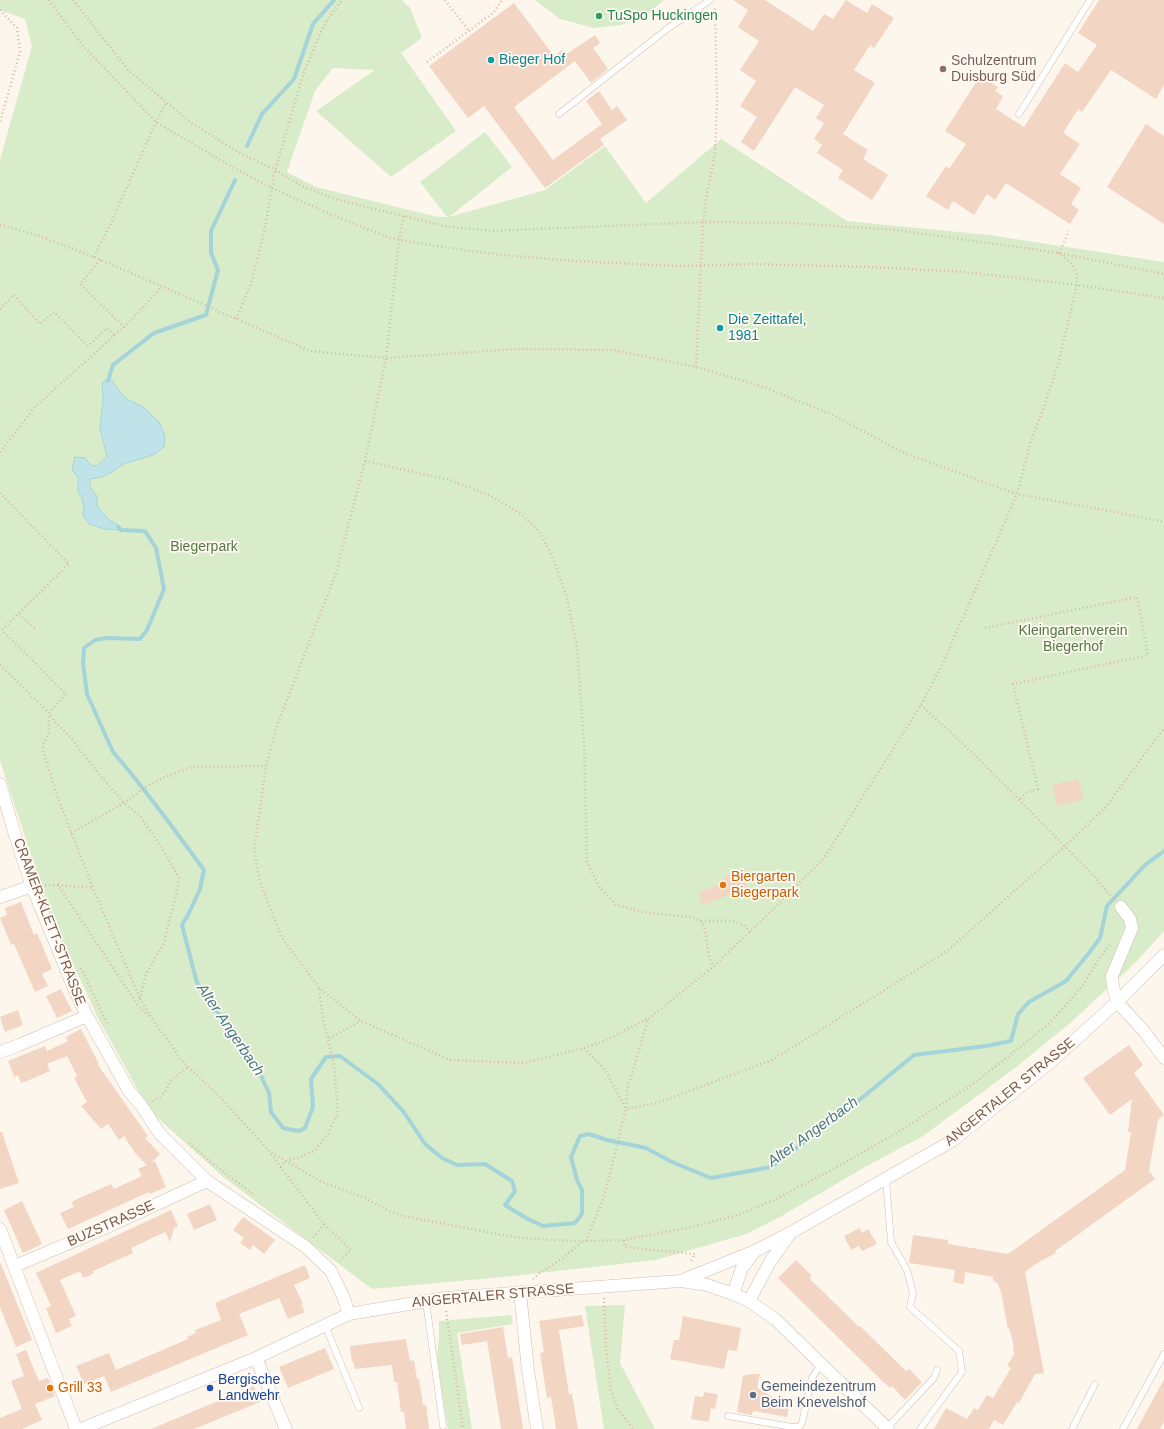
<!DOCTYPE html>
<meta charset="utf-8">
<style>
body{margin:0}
canvas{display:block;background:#fdf6ec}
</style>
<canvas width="1164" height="1429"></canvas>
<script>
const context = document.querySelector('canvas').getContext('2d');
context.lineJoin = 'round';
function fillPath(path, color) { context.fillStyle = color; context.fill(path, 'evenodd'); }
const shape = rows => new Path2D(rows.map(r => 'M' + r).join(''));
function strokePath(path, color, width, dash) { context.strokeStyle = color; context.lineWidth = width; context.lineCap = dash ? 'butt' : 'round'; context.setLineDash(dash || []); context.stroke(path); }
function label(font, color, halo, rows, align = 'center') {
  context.font = font + ' Helvetica,sans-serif'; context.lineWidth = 3.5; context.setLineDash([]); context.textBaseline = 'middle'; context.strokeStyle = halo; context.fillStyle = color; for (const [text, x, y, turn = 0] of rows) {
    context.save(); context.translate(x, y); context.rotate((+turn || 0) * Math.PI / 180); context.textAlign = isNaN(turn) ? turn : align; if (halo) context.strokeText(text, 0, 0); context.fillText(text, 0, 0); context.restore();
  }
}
fillPath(shape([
 [0,0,402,0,410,8,422,38,401,53,456,131,391,177,316,111,375,70,333,68,315,91,287,172,316,187,438,217,447,217,420,182,485,132,512,167,449,217,545,190,605,146,646,203,721,139,847,221,989,235,1164,262,1164,931,1134,964,1069,1024,1015,1068,923,1136,865,1167,780,1217,746,1234,656,1260,513,1276,372,1289,222,1176,149,1110,98,1018,52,918,0,761,0,160,32,46,25,19,0,10],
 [535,0,664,0,649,13,621,25,594,28,560,19],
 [625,1305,620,1363,655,1429,604,1429,585,1306],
 [511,1315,513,1324,457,1333,472,1429,448,1429,437,1363,439,1336,439,1321]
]), '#d8ecc9');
const water = shape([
 [109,377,125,398,143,407,159,422,165,436,164,447,153,455,123,464,112,472,102,477,90,479,90,487,96,495,98,507,108,519,121,527,121,530,105,529,89,524,83,515,84,507,82,498,78,492,78,477,72,470,75,457,85,458,91,465,97,466,107,457,100,428,103,400,102,383,109,377]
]);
fillPath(water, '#bfe3e8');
strokePath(water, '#a5d3da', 1);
strokePath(shape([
 [247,146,262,114,294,79,313,24,334,0],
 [108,381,113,365,154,333,206,315,218,270,211,253,211,231,235,180],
 [118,527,121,530,145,531,156,548,164,589,147,630,140,639,107,638,95,640,84,648,83,663,87,694,113,752,130,772,162,813,204,870,200,889,189,913,182,925,197,983,234,1036,246,1056,257,1067,269,1093,271,1112,283,1128,299,1131,305,1128,313,1107,311,1079,326,1057,340,1056,378,1084,403,1111,425,1144,442,1158,457,1165,485,1164,512,1181,515,1191,505,1205,526,1218,543,1226,575,1223,582,1214,582,1190,577,1180,571,1157,580,1136,589,1134,607,1140,646,1148,672,1162,711,1178,771,1167,840,1116,914,1055,986,1046,1011,1041,1018,1014,1029,1002,1066,981,1089,953,1100,938,1107,906,1145,865,1164,851]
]), '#a5d3da', 4);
fillPath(shape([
 [733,0,765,0,813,31,824,14,833,19,846,0,867,13,872,4,894,18,874,48,870,45,854,70,875,83,843,134,868,150,863,159,888,175,872,200,838,178,843,170,817,153,822,145,814,139,824,123,816,118,824,105,795,87,754,151,741,142,757,117,740,106,756,81,740,70,759,41,738,27,748,10],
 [1099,0,1164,0,1164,85,1156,99,1111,70,1082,112,1078,109,1063,133,1080,144,1060,174,1081,188,1071,204,1079,210,1070,224,1006,183,995,200,987,194,974,215,953,201,948,210,926,196,946,166,949,169,966,144,945,131,980,76,998,87,995,91,1003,96,996,109,1024,127,1065,63,1078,72,1097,45,1078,33],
 [514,3,554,56,562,50,565,55,595,35,600,43,593,48,608,69,591,83,575,61,514,107,553,160,602,124,586,101,599,91,612,110,617,106,627,120,600,139,604,145,545,188,484,106,468,118,429,66],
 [1146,124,1164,136,1164,224,1107,187],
 [1079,779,1083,800,1057,806,1052,785],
 [740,871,748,888,730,896,730,894,703,905,698,893,724,883,723,878],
 [21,902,34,935,37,933,52,969,42,974,48,986,35,992,14,944,11,945,0,918,7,915,5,908],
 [61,989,72,1011,57,1018,46,996],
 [18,1010,23,1025,5,1032,0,1017],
 [81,1029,99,1064,98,1065,148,1136,145,1138,160,1154,151,1163,155,1161,166,1187,150,1194,149,1192,68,1229,60,1213,74,1207,71,1202,111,1184,114,1189,142,1176,138,1169,147,1165,135,1153,124,1136,119,1140,108,1124,101,1129,81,1106,87,1102,74,1078,77,1076,67,1056,47,1064,50,1071,27,1081,21,1083,18,1075,14,1077,8,1061,45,1046,47,1051,68,1041,66,1037],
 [1129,1045,1143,1065,1134,1073,1164,1115,1158,1120,1149,1171,1155,1179,1055,1251,1056,1253,1037,1263,1025,1272,1044,1373,1035,1374,1019,1403,1017,1402,1003,1425,994,1420,989,1429,934,1429,946,1408,967,1419,974,1408,978,1410,987,1395,993,1398,1011,1368,1007,1366,1014,1354,1013,1342,1009,1328,1008,1329,1001,1292,998,1284,993,1280,993,1277,965,1272,964,1284,953,1282,955,1270,909,1263,913,1235,948,1240,948,1244,1008,1254,1125,1170,1131,1133,1128,1132,1132,1099,1110,1115,1083,1078],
 [0,1132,2,1132,19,1183,0,1189],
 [22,1201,42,1244,23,1253,4,1210],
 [210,1204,217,1220,194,1230,187,1214],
 [171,1210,178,1226,174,1228,170,1242,165,1232,131,1248,133,1253,93,1271,94,1273,89,1276,83,1278,80,1271,60,1280,76,1316,69,1319,72,1326,56,1333,46,1308,51,1306,36,1273],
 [243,1217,275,1240,264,1254,253,1245,250,1250,240,1243,244,1238,233,1230],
 [860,1228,862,1233,868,1229,877,1244,862,1251,859,1246,851,1250,844,1236],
 [796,1260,812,1276,809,1278,859,1327,860,1326,906,1371,909,1369,922,1382,905,1400,892,1386,890,1388,880,1379,778,1278],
 [0,1262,32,1340,16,1347,0,1307],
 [305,1265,310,1278,294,1285,303,1304,301,1304,305,1312,288,1319,279,1298,239,1314,248,1335,111,1392,104,1376,84,1384,76,1366,109,1353,116,1370,188,1339,187,1337,196,1333,195,1330,221,1320,215,1303],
 [582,1315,584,1326,559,1330,569,1394,572,1394,578,1429,556,1429,551,1397,547,1398,540,1353,544,1352,539,1321],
 [683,1316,741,1328,737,1351,728,1350,724,1369,670,1359,674,1340,679,1340],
 [503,1327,508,1358,512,1357,523,1429,501,1429,487,1341,462,1345,460,1334],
 [406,1339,410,1361,414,1360,417,1379,419,1379,423,1405,426,1405,429,1429,406,1429,404,1412,401,1412,397,1382,394,1382,392,1365,355,1369,353,1361,352,1362,350,1346],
 [325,1348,334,1369,288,1388,279,1367],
 [26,1350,39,1381,48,1378,55,1396,35,1404,42,1420,22,1429,0,1429,0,1418,22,1409,11,1381,24,1376,16,1354],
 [752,1374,760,1374,757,1388,777,1400,790,1402,787,1417,753,1411,752,1415,737,1412,743,1376],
 [1164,1379,1164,1422,1160,1429,1137,1429],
 [254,1386,260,1402,194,1429,151,1429],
 [704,1392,718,1394,715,1409,711,1408,709,1422,691,1419,695,1396,703,1397]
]), '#f3d5c3');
const lane = shape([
 [559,114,667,29,710,0],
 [1019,114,1090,0],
 [886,1179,891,1242,907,1270,913,1293,910,1307,959,1351,962,1372,920,1429],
 [426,1301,443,1426],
 [325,1325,359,1408],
 [728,1416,792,1427,799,1427,802,1423,812,1378,821,1364],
 [887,1428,934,1378,937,1370],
 [1072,1429,1095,1384],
 [1123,1429,1164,1354]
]);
const street = shape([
 [0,784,15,835,32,886,75,991,87,1016,129,1091,141,1105,160,1134,207,1181,306,1247,331,1271,343,1296,349,1314],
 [0,897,32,886],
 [1121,907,1130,919,1132,928,1112,976,1113,986,1117,1002,1144,1031,1164,1058],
 [0,1052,19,1045,87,1016],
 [0,1229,76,1429],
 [15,1266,107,1227,207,1181],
 [681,1281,707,1285,733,1294,749,1301,776,1320,888,1429],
 [520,1292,528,1370,537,1429],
 [733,1294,742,1268,755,1251],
 [749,1301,770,1262,789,1235],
 [256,1358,286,1429],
 [81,1429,256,1358,349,1314,445,1298,680,1281,755,1251,790,1233,952,1141,1052,1061,1117,1002,1164,955]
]);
strokePath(lane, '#d1beb0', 7);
strokePath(street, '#d1beb0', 13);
strokePath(shape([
 [49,0,83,46,156,122,232,167,272,188,330,214,390,238,442,247,502,255,573,261,675,266,753,264,870,267,965,272,1077,285,1164,298],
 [73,0,128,70,190,122,238,152,275,170,304,187,338,200,444,226,490,231,703,222,706,200,715,153,717,101,715,8],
 [445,0,469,31],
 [0,10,17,28,20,52,0,122],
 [427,62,494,12,502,0],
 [404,216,399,239,386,358,365,461,336,573,278,723,266,766,254,850,260,882,282,938,319,988,361,1021,450,1060,524,1063,584,1048,605,1070,626,1109,627,1090,648,1019,713,967,761,921,824,858,921,705,943,663,1017,494,1030,444,1044,407,1058,364,1077,285,1077,275,1072,264,1059,253,1069,231],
 [0,225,37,235,94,257,310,351,386,358,518,349,613,350,696,367,761,386,831,414,904,453,1017,494,1105,510,1164,522],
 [94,257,110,225,156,122,166,103],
 [100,260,80,284,124,327],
 [0,309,14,295,40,324,54,312,88,346,107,328,115,336],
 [236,319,251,284,265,228,275,170,303,75,319,36,328,19,342,0],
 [696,367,703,222,790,223,897,230,1059,253,1164,274],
 [0,452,35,407,124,327,149,301,161,287],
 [365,461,449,480,489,495,521,514,539,531,552,556,566,594,577,647,584,742,587,862,600,888,616,905,647,913,691,917,701,921,705,930,709,957,713,967],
 [0,493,69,564,2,630,66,694,49,713,55,722,71,738,102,778,124,803,140,816,161,846,179,878,177,891,163,945,146,974,140,999,155,1023,171,1044,179,1058,222,1099,269,1151,322,1182,365,1198,389,1211,403,1216,513,1237,550,1240,583,1241,624,1240,687,1228,738,1215,774,1200,828,1172,895,1134,976,1082,1050,1023,1083,985,1100,957,1110,945],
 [19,614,37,630],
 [985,628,1137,597,1148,655,1013,684,1038,789,1027,792,1019,800],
 [0,665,49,713,49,734,43,744,43,751,59,801,93,888,140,999],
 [921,705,978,758,1094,876,1113,899],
 [71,833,124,803,147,786,163,778,191,767,266,766],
 [45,885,58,885,139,1007,149,1016],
 [58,885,93,888],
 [701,921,731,921,744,925,750,932],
 [81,968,107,1023],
 [329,1038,361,1021],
 [584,1048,604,1041,647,1019],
 [153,1101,165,1093,169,1082,189,1066],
 [189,1143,211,1162,254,1195],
 [271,1154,324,1224,313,1238],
 [281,1167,285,1161,298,1158,315,1150,328,1134,338,1113,334,1065,323,1018,319,989],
 [324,1224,351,1250,339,1262],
 [624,1240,625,1247,695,1254,690,1263],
 [586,1241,604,1197,626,1109,657,1103,772,1060,947,951,1064,847,1105,808,1164,728],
 [533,1279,545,1269,563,1258,583,1241],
 [604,1298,606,1349,611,1391,618,1409,633,1429],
 [446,1311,463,1429]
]), '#d9b8a5', 2.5, [1, 3]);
strokePath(lane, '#fff', 6);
strokePath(street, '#fff', 12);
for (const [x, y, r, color] of [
 [599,16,4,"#2e9e5b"],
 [491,60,4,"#0f9aa8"],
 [943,69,4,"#8d6e63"],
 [720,328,4,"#0f9aa8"],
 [723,885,4,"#e8710a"],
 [50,1388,4,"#e8710a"],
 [210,1388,4,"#1a4fb4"],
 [753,1395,4,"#5c6f8a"]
]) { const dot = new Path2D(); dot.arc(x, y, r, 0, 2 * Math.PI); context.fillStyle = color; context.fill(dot); strokePath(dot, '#fffaf3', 1.5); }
label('14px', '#27864d', '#fffaf3', [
 ["TuSpo Huckingen",607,16]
], 'left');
label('14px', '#0d838f', '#fffaf3', [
 ["Bieger Hof",499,60],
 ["Die Zeittafel,",728,320],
 ["1981",728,336]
], 'left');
label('14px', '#785e54', '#fffaf3', [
 ["Schulzentrum",951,61],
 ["Duisburg Süd",951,77]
], 'left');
label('14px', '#537a41', '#fffaf3', [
 ["Biegerpark",204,547],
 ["Kleingartenverein",1073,631],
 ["Biegerhof",1073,647]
]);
label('14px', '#c56008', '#fffaf3', [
 ["Biergarten",731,877],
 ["Biegerpark",731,893],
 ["Grill 33",58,1388]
], 'left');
label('14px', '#7a5c4d', '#fffaf3', [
 ["CRAMER-KLETT-STRASSE",49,922,69],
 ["ANGERTALER STRASSE",1010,1092,-39],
 ["BUZSTRASSE",111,1224,-24],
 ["ANGERTALER STRASSE",493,1296,-5]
]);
label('14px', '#164399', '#fffaf3', [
 ["Bergische",218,1380],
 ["Landwehr",218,1396]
], 'left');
label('14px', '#4e5e75', '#fffaf3', [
 ["Gemeindezentrum",761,1387],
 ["Beim Knevelshof",761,1403]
], 'left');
label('italic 15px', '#437c86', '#fffaf3', [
 ["Alter Angerbach",230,1030,56],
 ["Alter Angerbach",813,1132,-36]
]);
</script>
